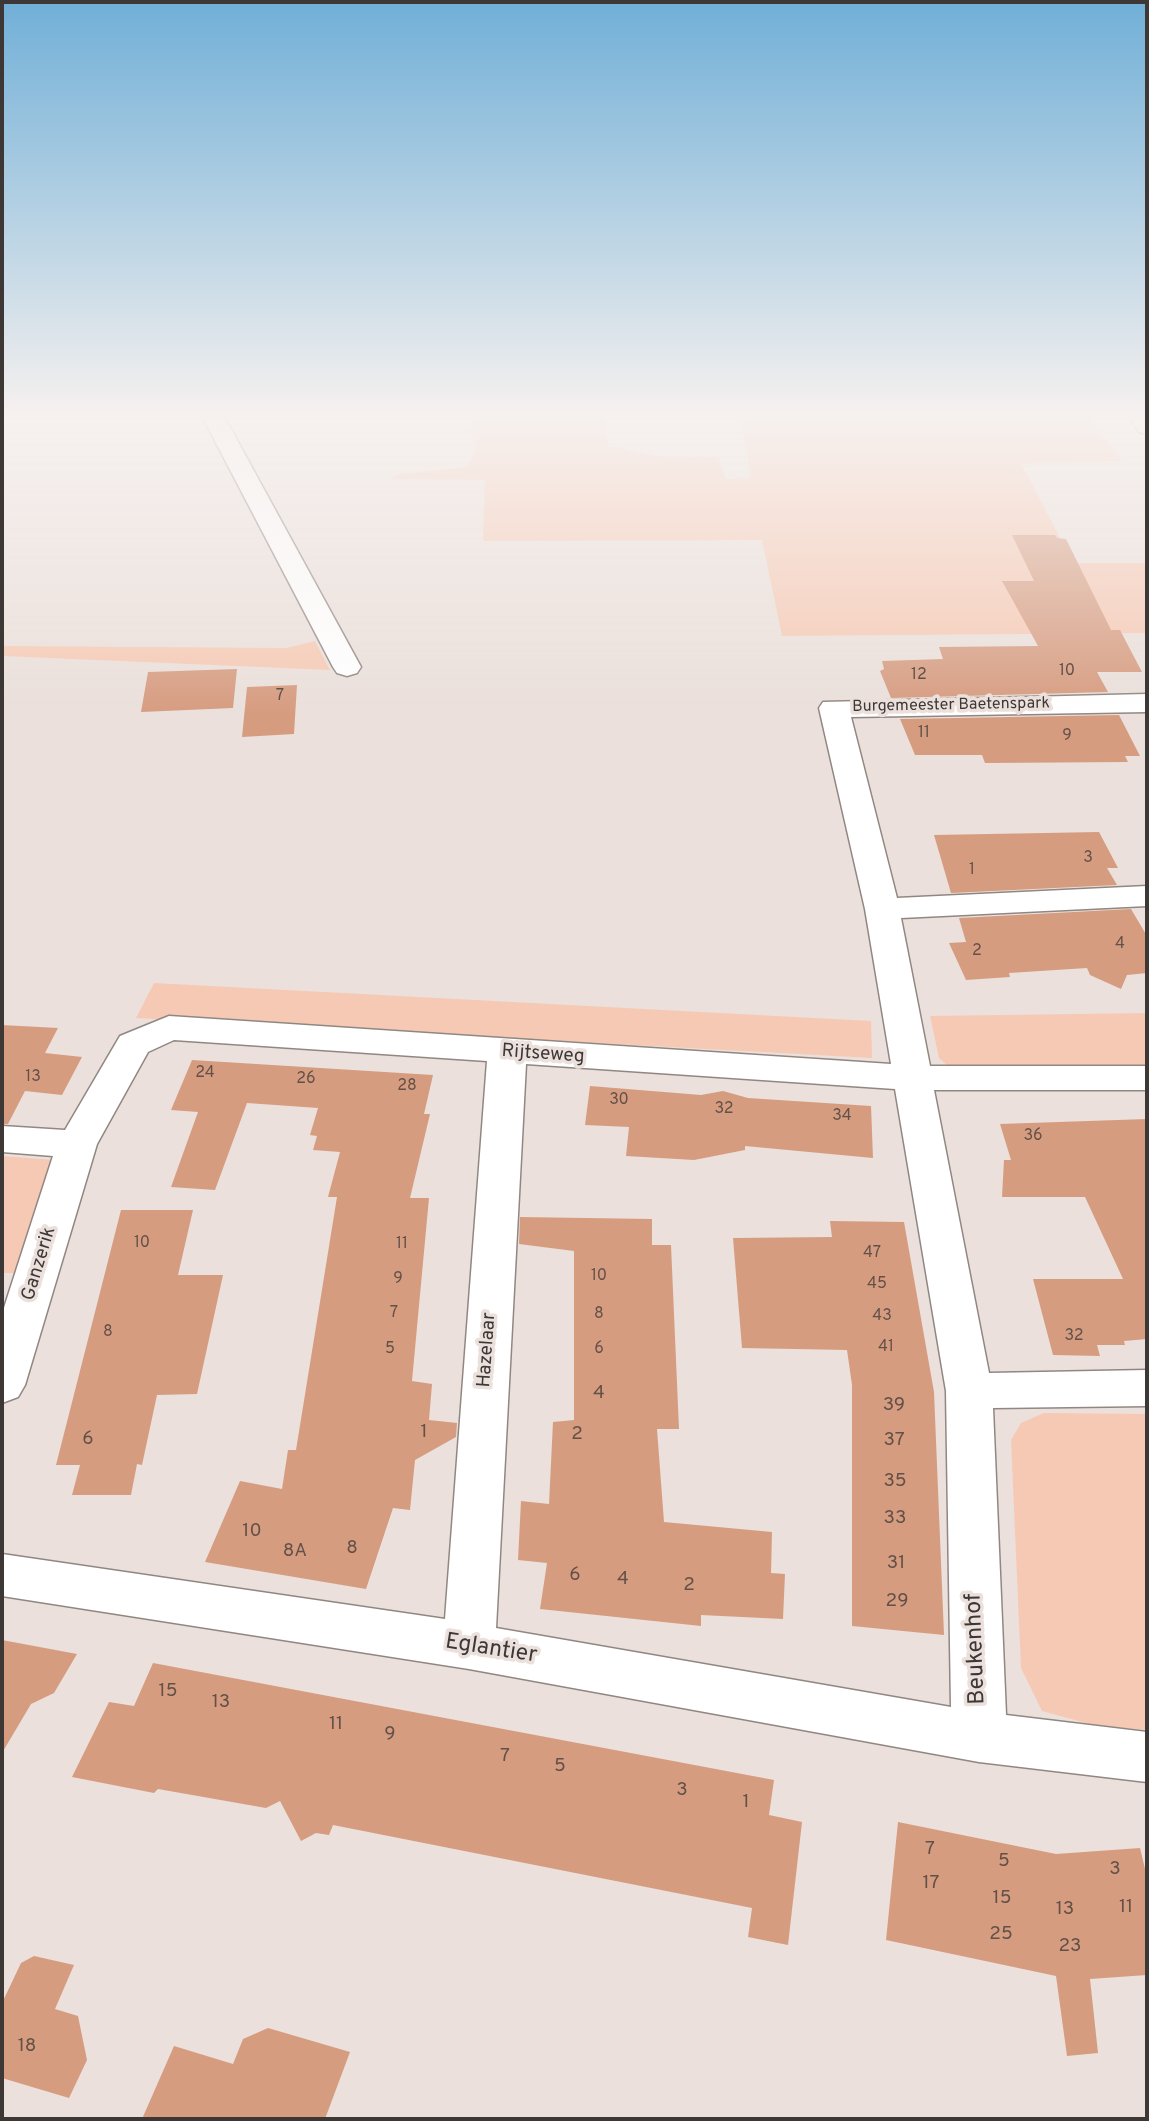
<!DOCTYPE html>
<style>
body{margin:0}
#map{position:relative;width:1149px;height:2121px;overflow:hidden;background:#ebe0db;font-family:Overpass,sans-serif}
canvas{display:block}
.frame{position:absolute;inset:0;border:4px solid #3d3836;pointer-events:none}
</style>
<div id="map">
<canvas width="1149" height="2121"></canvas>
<div class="frame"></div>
</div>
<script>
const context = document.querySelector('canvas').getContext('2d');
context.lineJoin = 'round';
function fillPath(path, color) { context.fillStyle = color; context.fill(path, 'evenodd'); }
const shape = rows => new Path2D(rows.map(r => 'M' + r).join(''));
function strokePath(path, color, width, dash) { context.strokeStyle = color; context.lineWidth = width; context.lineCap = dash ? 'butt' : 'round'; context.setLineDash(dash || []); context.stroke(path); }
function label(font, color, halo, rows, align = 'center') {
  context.font = font + ' Overpass,sans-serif'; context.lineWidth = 7; context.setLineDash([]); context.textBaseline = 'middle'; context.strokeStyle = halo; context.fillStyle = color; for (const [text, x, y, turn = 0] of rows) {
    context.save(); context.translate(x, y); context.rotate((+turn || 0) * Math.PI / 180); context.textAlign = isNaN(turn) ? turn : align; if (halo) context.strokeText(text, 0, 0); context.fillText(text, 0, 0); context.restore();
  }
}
fillPath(shape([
 [473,418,606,418,608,446,656,456,718,457,726,479,751,478,740,418,1089,418,1122,461,1021,463,1073,563,1147,563,1147,633,782,636,762,540,483,541,485,480,391,479,400,474,468,467,477,445,470,432],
 [315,641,330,670,2,656,2,646,286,648],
 [154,983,871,1021,872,1058,136,1018],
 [1147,1013,1147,1070,965,1073,953,1070,939,1058,930,1016],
 [2,1156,55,1160,26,1273,2,1273],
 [1044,1413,1147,1414,1147,1730,1093,1725,1042,1711,1021,1668,1011,1440,1021,1423]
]), '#f6c9b4');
fillPath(shape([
 [1012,535,1055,535,1057,538,1066,539,1111,630,1120,630,1142,672,1097,672,1108,692,891,698,880,671,884,669,882,661,943,659,939,647,1038,646,1002,581,1034,581],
 [237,669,233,708,141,712,148,672],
 [297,685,294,734,242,737,247,687],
 [1119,715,1140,756,1125,756,1128,762,985,763,982,755,915,755,900,719],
 [1099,832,1118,868,1107,868,1117,885,951,893,934,835],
 [1131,909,1147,936,1147,973,1127,975,1121,989,1090,975,1087,968,1009,973,1010,977,966,980,949,943,966,942,959,918],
 [2,1025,58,1028,45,1053,82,1057,62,1095,25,1091,8,1124,2,1124],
 [192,1060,433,1075,424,1114,430,1114,410,1198,429,1198,412,1381,432,1384,429,1420,457,1423,456,1437,415,1460,410,1510,393,1508,366,1589,205,1562,240,1481,282,1489,288,1450,296,1450,337,1197,328,1197,340,1152,313,1150,317,1136,310,1135,318,1108,247,1103,215,1190,171,1187,198,1112,171,1110],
 [590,1086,701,1095,723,1091,748,1098,871,1106,873,1158,745,1146,745,1150,694,1160,626,1156,629,1127,585,1125],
 [1147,1119,1147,1339,1124,1341,1125,1345,1097,1345,1100,1356,1053,1355,1033,1279,1123,1279,1085,1197,1002,1197,1004,1160,1011,1160,1000,1124],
 [121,1210,193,1210,178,1275,223,1275,197,1394,157,1395,142,1465,137,1464,131,1495,72,1495,80,1465,56,1465],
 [520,1217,652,1219,652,1245,671,1245,679,1429,657,1429,664,1522,772,1532,771,1573,785,1574,783,1619,701,1615,701,1626,540,1609,547,1563,518,1560,521,1501,549,1504,553,1422,574,1420,574,1251,519,1244],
 [830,1221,904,1222,934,1392,944,1635,852,1626,852,1385,847,1350,742,1348,733,1238,832,1237],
 [2,1640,77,1654,54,1693,31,1704,2,1753],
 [153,1663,774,1780,769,1815,802,1822,788,1945,748,1937,752,1908,333,1825,329,1835,316,1833,301,1841,280,1801,266,1808,158,1789,154,1793,72,1777,109,1702,134,1706],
 [898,1822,1056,1854,1140,1848,1147,1877,1147,1975,1090,1979,1098,2053,1067,2056,1056,1976,886,1940],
 [34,1956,74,1965,55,2009,78,2016,87,2060,69,2098,2,2078,2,2003,21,1963],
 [268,2028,350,2052,325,2119,142,2119,174,2046,233,2064,243,2039]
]), '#d69c80');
const street = shape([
 [203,418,225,418,361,667,357,673,347,676,337,673,333,667,203,418],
 [1130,418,1147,418,1147,434,1139,432,1130,418],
 [1147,694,1147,712,851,717,897,898,1147,886,1147,906,901,918,930,1066,1147,1066,1147,1090,934,1090,989,1373,1147,1370,1147,1406,993,1408,1006,1715,1147,1732,1147,1782,979,1762,469,1669,2,1596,2,1554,445,1619,487,1061,174,1040,148,1052,97,1144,25,1385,18,1397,2,1403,2,1314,53,1156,2,1152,2,1126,65,1130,120,1036,169,1016,891,1064,865,909,819,708,823,702,1147,694],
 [526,1064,895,1089,946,1391,951,1707,496,1628,526,1064]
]);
strokePath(street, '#918782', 3);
fillPath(street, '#fff');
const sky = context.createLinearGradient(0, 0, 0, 715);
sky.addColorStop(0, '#70afd7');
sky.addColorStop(0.58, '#f6f1ef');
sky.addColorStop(1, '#f6f1ef00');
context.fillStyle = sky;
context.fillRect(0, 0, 1149, 715);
label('16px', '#635148', null, [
 ["10",1067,672],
 ["12",919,676],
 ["7",280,697],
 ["11",924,734],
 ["9",1067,737],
 ["3",1088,859],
 ["1",972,871],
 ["4",1120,945],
 ["2",977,952],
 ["24",205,1074],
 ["13",33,1078],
 ["26",306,1080],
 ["28",407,1087],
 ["30",619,1101],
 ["32",724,1110],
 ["34",842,1117],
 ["36",1033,1137],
 ["10",142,1244],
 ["11",402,1245],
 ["47",872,1254],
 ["10",599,1277],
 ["9",398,1280],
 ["45",877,1285],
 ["7",394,1314],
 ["8",599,1315],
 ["43",882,1317],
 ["8",108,1333],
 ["32",1074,1337],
 ["41",886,1348],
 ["5",390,1350],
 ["6",599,1350]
]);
label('16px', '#3d3836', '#ebe0db', [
 ["Burgemeester Baetenspark",951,706,-1]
]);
label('19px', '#3d3836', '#ebe0db', [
 ["Rijtseweg",543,1055,4],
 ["Ganzerik",40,1264,-73],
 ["Hazelaar",488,1350,-86]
]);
label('19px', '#635148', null, [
 ["4",599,1394],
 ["39",894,1406],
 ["1",424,1433],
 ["2",577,1435],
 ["6",88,1440],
 ["37",894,1441],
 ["35",895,1482],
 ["33",895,1519],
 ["10",252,1532],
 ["8",352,1549],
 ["8A",295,1552],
 ["31",896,1564],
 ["6",575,1576],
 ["4",623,1580],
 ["2",689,1586],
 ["29",897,1602],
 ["15",168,1692],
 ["13",221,1703],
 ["11",336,1725],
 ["9",390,1735],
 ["7",505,1757],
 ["5",560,1767],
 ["3",682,1791],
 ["1",746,1803],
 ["7",930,1850],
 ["5",1004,1862],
 ["3",1115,1870],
 ["17",931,1884],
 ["15",1002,1899],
 ["11",1126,1908],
 ["13",1065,1910],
 ["25",1001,1935],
 ["23",1070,1947],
 ["18",27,2047]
]);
label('23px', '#3d3836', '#ebe0db', [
 ["Beukenhof",977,1649,-92],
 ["Eglantier",491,1650,9]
]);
</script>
